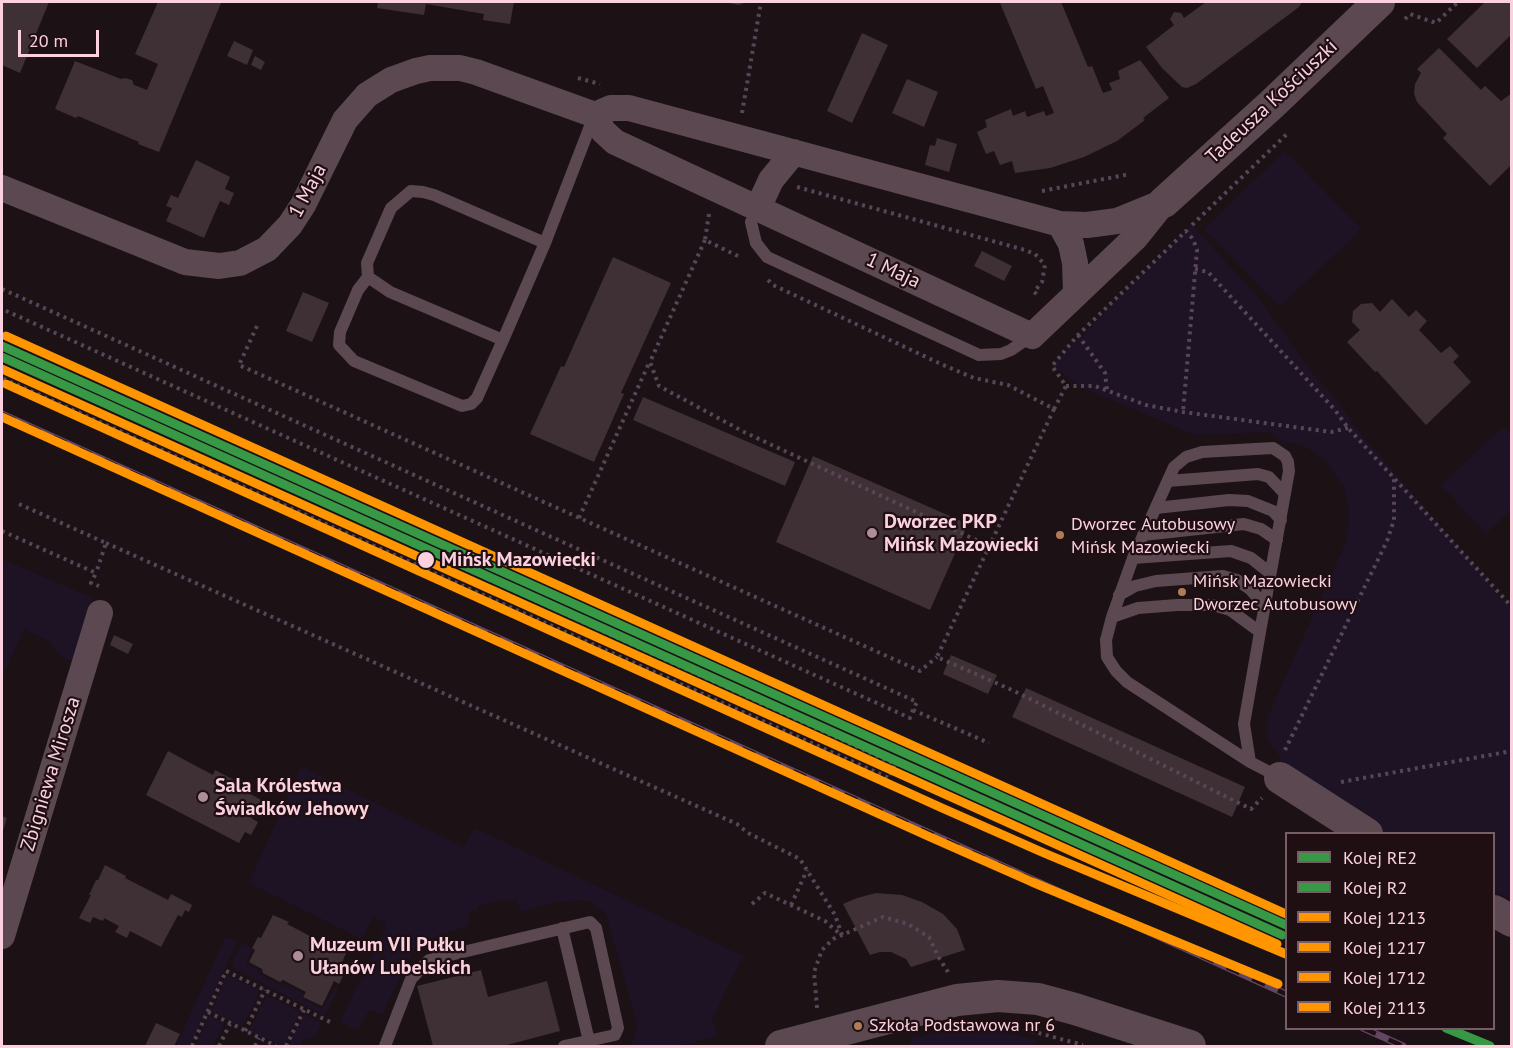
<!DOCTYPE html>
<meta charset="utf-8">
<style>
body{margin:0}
#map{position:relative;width:1513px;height:1048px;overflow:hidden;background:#1c1215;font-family:"PT Sans",sans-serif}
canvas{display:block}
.frame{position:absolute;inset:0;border:3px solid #fbd1df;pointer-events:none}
.legend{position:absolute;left:1285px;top:832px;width:210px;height:198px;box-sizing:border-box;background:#1f0f13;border:2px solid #775d65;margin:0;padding:8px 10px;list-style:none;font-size:18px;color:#fbd1df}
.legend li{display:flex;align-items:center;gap:12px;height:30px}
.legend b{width:30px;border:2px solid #775d65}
.scale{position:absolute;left:18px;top:30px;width:81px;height:27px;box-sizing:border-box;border:3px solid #fbd1df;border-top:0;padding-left:8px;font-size:18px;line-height:21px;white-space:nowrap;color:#fbd1df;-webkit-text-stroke:4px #1f0f13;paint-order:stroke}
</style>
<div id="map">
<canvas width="1513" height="1048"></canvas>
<div class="frame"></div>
<ul class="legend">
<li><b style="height:8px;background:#379946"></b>Kolej RE2</li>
<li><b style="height:8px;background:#379946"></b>Kolej R2</li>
<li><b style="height:8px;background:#ff9500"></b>Kolej 1213</li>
<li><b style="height:8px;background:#ff9500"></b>Kolej 1217</li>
<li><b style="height:8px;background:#ff9500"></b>Kolej 1712</li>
<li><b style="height:8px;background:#ff9500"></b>Kolej 2113</li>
</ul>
<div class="scale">20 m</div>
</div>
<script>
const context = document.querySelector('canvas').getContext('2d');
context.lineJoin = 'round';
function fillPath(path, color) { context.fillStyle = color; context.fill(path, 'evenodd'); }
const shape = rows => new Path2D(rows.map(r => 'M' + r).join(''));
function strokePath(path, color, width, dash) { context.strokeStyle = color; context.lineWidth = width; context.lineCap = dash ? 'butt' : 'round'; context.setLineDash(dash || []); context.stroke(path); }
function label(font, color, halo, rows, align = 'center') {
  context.font = font + ' "PT Sans",sans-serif'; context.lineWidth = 4.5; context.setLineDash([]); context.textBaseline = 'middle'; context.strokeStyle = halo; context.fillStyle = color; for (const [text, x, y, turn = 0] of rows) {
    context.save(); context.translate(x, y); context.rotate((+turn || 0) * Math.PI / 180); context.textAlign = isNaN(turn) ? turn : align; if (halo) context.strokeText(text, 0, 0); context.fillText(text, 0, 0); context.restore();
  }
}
fillPath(shape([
 [1285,151,1361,229,1280,307,1204,229],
 [1192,225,1259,298,1310,370,1338,402,1365,439,1511,608,1511,900,1494,891,1494,834,1385,833,1280,778,1280,757,1267,738,1268,716,1345,544,1350,516,1344,487,1324,459,1304,446,1279,440,1270,432,1195,435,1083,388,1052,366],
 [1504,426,1511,434,1511,510,1486,534,1441,485],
 [2,559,93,598,73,663,56,652,49,641,24,629,2,679],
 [301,766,464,847,475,828,743,956,712,1019,717,1036,679,1046,630,1046,636,1032,637,1024,606,914,591,902,581,900,555,902,521,912,517,900,506,902,505,899,478,906,478,910,471,911,468,921,469,926,438,935,414,949,382,1015,369,1010,358,1030,340,1022,387,924,373,917,362,939,249,883],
 [225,937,237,942,190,1046,176,1046],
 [241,943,253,949,246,963,258,970,260,975,281,985,285,984,303,993,301,997,322,1009,335,986,339,988,325,1016,231,967],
 [227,975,260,991,242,1027,211,1011],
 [267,995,300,1012,283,1046,249,1031],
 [304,1014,321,1023,316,1036,303,1040,300,1046,288,1046],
 [209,1015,224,1023,213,1046,195,1046],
 [977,1024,991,1026,1005,1032,1037,1040,1035,1046,910,1046,910,1042,912,1038]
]), '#1e1225');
fillPath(shape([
 [2,2,49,2,20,73,2,65],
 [158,2,217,2,221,3,159,152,138,144,139,142,78,116,76,118,55,109,75,61,121,79,125,78,132,80,134,85,147,90,158,64,135,54],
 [378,2,514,2,510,24,483,20,484,14,426,4,424,15,377,8],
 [724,2,748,2,738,5],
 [1003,2,1061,2,1088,67,1092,66,1103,93,1112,90,1109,83,1120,79,1118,71,1140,60,1169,98,1143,118,1145,120,1117,141,1084,157,1050,168,1015,173,1012,161,1000,165,994,151,986,154,977,132,987,127,985,120,1011,109,1013,116,1025,111,1027,117,1044,111,1046,116,1054,113,1043,86,1036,89,1000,3],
 [1206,2,1302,2,1299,7,1196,84,1187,88,1182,87,1162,68,1146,47,1174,25,1170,19,1174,12,1181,13,1184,18],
 [1485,2,1512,2,1512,34,1477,68,1447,39],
 [862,33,888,45,852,123,827,111],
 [234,41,253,50,247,65,227,56],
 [1439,48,1481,90,1485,86,1501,101,1512,93,1512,164,1490,186,1443,138,1447,134,1417,102,1414,93,1415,84,1421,73,1417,69],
 [255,56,265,62,261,70,251,65],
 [907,79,938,92,924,127,892,113],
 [937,138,957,144,949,172,925,165,930,145,935,146],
 [196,160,230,177,225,189,234,193,229,205,220,201,204,238,166,221,172,208,166,206,171,195,178,198],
 [982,251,1012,266,1004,281,974,266],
 [613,257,671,283,621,393,624,394,594,462,530,434,561,366,564,367],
 [303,292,329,303,312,342,286,331],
 [1392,299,1409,317,1416,310,1427,321,1419,330,1441,353,1450,346,1459,356,1453,362,1471,382,1426,425,1377,371,1375,372,1347,342,1360,330,1352,322,1353,311,1361,304,1372,303,1380,312],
 [643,397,795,462,785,486,633,420],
 [813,456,968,524,930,610,776,542],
 [114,635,133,644,128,654,110,645],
 [951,655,997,675,988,694,943,674],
 [1026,688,1245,787,1232,817,1012,717],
 [168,751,213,775,215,770,247,787,245,791,261,800,251,818,258,822,251,835,245,832,239,843,146,795],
 [2,816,7,818,2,834],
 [105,865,126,876,125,878,168,900,171,894,192,905,189,912,185,910,182,917,178,915,161,947,130,931,127,938,115,932,119,926,104,918,103,921,93,917,90,923,79,918,91,895,89,895,96,880,98,880],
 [876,893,902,895,922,902,943,914,957,929,965,950,911,967,906,959,891,952,880,952,870,955,843,904,857,898],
 [273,915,289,922,287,924,327,945,329,940,348,949,339,969,345,972,339,984,334,981,322,1006,303,997,306,992,283,980,280,982,263,973,262,969,249,962,255,950,252,948,258,937,261,938],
 [481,970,488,997,547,981,560,1031,503,1046,433,1046,417,986],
 [156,1023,180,1034,174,1046,145,1046]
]), '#3e3034');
strokePath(shape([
 [1405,19,1410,14,1436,23,1458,2],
 [578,78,600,84],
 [742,113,761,2],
 [797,187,1025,250,1035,254,1045,265,1042,282,1034,292,1039,296],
 [1042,191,1130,174],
 [709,214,705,240,742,258],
 [1192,225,1288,133],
 [705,240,650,362,659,386,744,432,989,546],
 [1195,269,1208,272,1335,410,1348,428,1512,607],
 [768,280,773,285,941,364,974,378,1008,385,1054,409,1066,386,1052,366,1078,335,1186,231,1193,239,1197,250,1183,412],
 [2,289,917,702,913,710,910,718,2,309],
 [257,326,239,365,920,671,937,657],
 [1078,335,1105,373,1107,390],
 [2,358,895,764,889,778,2,378],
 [1066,386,1095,386,1146,405,1183,412,1331,432,1348,428],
 [1054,409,937,657,1012,690,1251,809,1262,798],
 [19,504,106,543,96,573],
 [579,518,649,363],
 [2,531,96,573,91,583,99,586],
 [106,543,737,824,748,833,800,859,835,915,842,935],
 [913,710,989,743],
 [1285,750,1387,541,1394,520,1394,479],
 [892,771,962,804],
 [1341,782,1512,751],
 [752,904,765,893,825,921,840,934],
 [791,905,807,870],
 [817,1008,814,972,822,950,833,939,883,917,908,924,929,937,939,958,948,972],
 [208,1012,276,1046],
 [1024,1029,1083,1045],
 [245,1031,265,990],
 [192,1046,226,971,330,1022],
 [219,1046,230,1024],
 [255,1046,259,1038],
 [286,1046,304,1010]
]), '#584658', 4, [3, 4.5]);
strokePath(shape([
 [758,208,751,222,756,243,767,257,979,355,1001,354,1011,350,1031,336],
 [545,243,503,340,390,292,368,277,367,263,391,208,411,191,423,192,434,195,545,243,594,116],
 [368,277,358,290,340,332,339,345,354,361,462,406,471,404,477,398,503,340],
 [1168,481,1258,474,1269,477,1285,494],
 [1156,508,1229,500,1248,501,1273,511,1281,520],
 [1143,535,1244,524,1261,529,1277,540],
 [1133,558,1231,551,1251,558,1270,573],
 [1119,595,1135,586,1156,581,1223,576,1237,580,1250,589,1265,606],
 [1112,617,1138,608,1177,605,1213,605,1230,610,1260,632,1244,724,1250,762],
 [1260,632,1289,471,1288,462,1285,456,1273,448,1202,452,1186,457,1174,467,1133,558,1112,617,1106,640,1107,657,1116,671,1127,682,1250,762,1279,777],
 [562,928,589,1041],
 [385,1046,411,979,429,960,590,922,596,928,618,1028,615,1035,564,1046]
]), '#5b4850', 12);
strokePath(shape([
 [595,115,611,108,629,108,1060,224,1087,225,1117,221,1161,203],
 [2,188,185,262,219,266,240,263,267,249,290,225,303,205,345,120,367,95,391,80,416,71,430,68,460,68,476,72,595,115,603,131,615,142,1032,336,1136,237,1164,202],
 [758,208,771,180,794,152],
 [1060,224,1071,244,1075,263,1076,292],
 [2,936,100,613]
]), '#5b4850', 26);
strokePath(shape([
 [1164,202,1271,105,1379,2],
 [1280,778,1367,834],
 [1494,911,1512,921],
 [781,1046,957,1000,998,996,1038,999,1075,1009,1190,1046]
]), '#5b4850', 32);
const rail = shape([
 [2,414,1286,994],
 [1363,1028,1403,1046]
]);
strokePath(rail, '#614562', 7);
strokePath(rail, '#1f0f13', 4.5, [14]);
strokePath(shape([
 [2,346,1286,925],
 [1446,1028,1490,1046]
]), '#379946', 9);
strokePath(shape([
 [2,357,1282,935]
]), '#379946', 9);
strokePath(shape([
 [6,384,942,808,1044,853,1286,954]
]), '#ff9500', 9);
strokePath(shape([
 [2,417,930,837,1032,882,1278,984]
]), '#ff9500', 9);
strokePath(shape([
 [6,336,1286,914]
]), '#ff9500', 9);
strokePath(shape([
 [2,369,1277,944]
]), '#ff9500', 9);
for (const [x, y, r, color] of [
 [872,533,6,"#ad8e98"],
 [1060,535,5,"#b07c57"],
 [426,560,9,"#fbd1df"],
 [1182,592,5,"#b07c57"],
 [203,797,6,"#ad8e98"],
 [298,956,6,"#ad8e98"],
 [858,1026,5,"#b07c57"]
]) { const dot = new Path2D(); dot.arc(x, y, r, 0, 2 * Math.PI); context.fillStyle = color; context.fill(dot); strokePath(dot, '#1f0f13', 2); }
label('18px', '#fbd1df', '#1f0f13', [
 ["Dworzec Autobusowy",1071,525],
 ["Mińsk Mazowiecki",1071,548],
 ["Mińsk Mazowiecki",1193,582],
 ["Dworzec Autobusowy",1193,605],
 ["Szkoła Podstawowa nr 6",869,1026]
], 'left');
label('20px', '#fbd1df', '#1f0f13', [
 ["Tadeusza Kościuszki",1272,102,-43],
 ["1 Maja",308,191,-62],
 ["1 Maja",893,271,25],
 ["Zbigniewa Mirosza",51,774,-73]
]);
label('bold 20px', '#fbd1df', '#1f0f13', [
 ["Dworzec PKP",884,522],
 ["Mińsk Mazowiecki",884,545],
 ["Sala Królestwa",215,786],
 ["Świadków Jehowy",215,809],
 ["Muzeum VII Pułku",310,945],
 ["Ułanów Lubelskich",310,968]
], 'left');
label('bold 20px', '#fbd1df', '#1f0f13', [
 ["Mińsk Mazowiecki",441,560]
], 'left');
</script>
